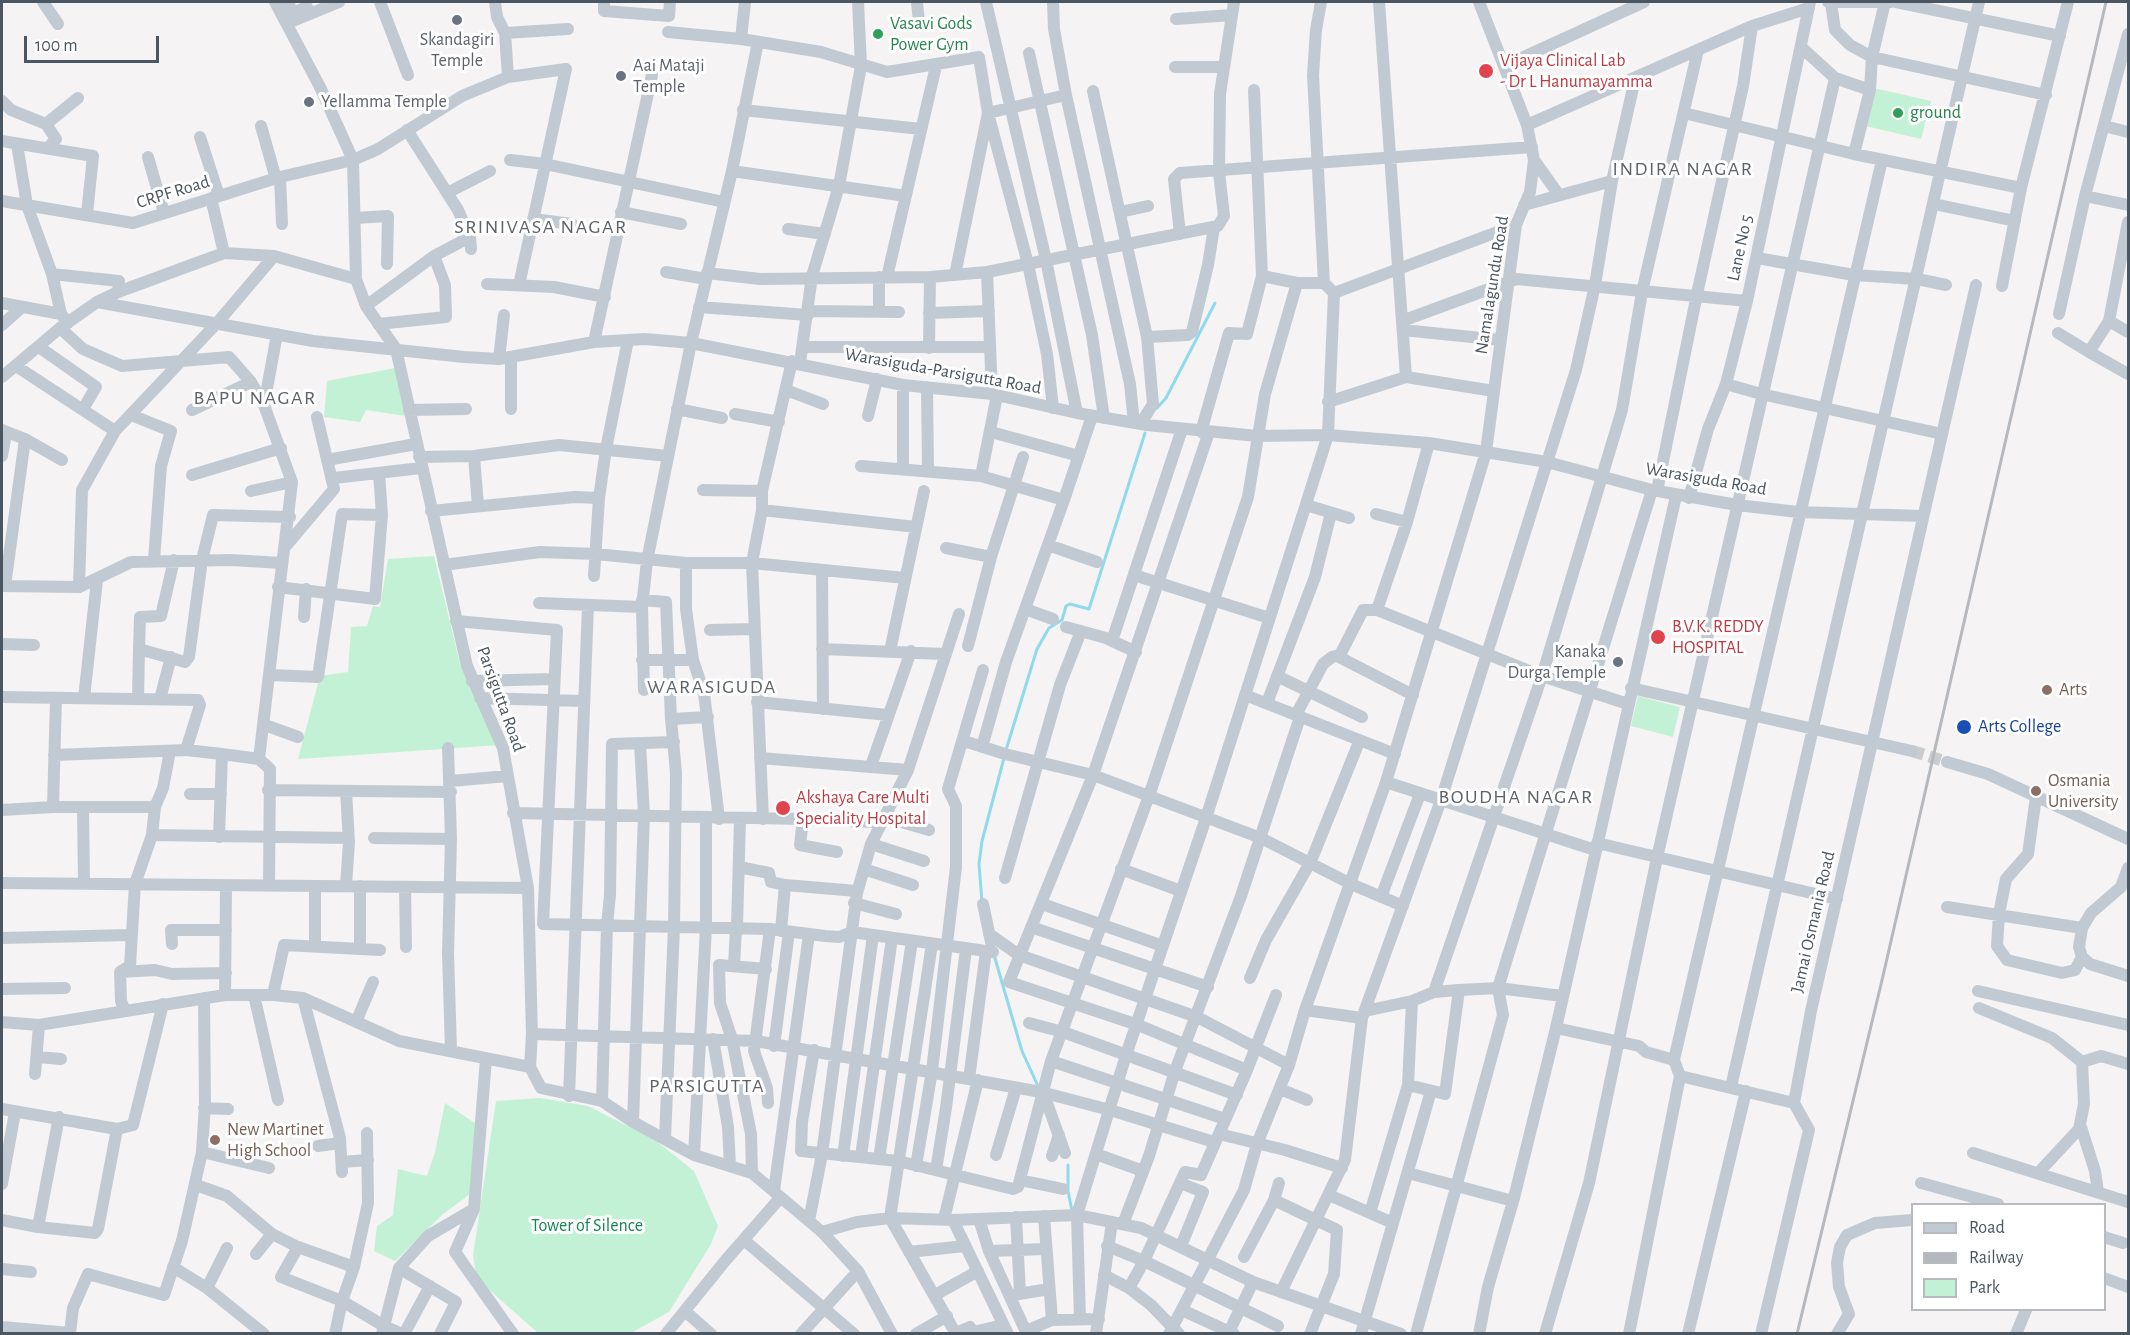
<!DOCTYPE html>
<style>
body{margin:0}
#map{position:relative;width:2130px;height:1335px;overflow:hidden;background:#f5f3f3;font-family:"Alegreya Sans",sans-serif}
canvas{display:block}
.frame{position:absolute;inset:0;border:3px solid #4a5661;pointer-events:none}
.legend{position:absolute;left:1911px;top:1203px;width:195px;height:108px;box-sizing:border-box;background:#fff;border:2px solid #b7bbc0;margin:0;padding:8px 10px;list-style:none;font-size:18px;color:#4a5661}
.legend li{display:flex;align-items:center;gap:12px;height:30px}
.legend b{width:30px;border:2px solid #b7bbc0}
.scale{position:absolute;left:24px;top:36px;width:135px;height:27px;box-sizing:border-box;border:3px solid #4a5661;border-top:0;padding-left:8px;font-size:18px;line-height:21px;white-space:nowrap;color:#4a5661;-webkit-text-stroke:4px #fff;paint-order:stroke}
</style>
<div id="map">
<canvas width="2130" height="1335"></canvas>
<div class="frame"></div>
<ul class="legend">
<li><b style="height:8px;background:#c1cad2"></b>Road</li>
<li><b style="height:8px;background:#b5b8bd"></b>Railway</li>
<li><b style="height:16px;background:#c3f1d5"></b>Park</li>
</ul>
<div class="scale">100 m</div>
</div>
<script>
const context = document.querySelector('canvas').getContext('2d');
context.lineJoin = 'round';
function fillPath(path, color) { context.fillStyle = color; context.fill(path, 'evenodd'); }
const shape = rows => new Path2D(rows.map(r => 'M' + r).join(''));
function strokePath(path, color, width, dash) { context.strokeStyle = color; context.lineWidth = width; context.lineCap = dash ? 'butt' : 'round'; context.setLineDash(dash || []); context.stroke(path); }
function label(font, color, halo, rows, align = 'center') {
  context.font = font + ' "Alegreya Sans",sans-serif'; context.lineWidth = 6; context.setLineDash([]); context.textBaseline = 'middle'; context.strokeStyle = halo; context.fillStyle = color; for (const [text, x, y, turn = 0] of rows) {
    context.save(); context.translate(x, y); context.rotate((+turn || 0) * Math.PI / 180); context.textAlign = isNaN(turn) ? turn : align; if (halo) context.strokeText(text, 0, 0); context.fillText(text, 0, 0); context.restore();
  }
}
fillPath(shape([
 [1874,88,1931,101,1921,139,1866,126],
 [395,368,406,416,366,410,360,422,324,417,327,381],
 [434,556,461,668,500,745,298,759,320,676,348,672,351,627,367,626,373,606,380,607,388,559],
 [1638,696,1680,707,1673,737,1631,726],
 [540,1098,588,1106,655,1140,694,1171,718,1226,711,1244,669,1312,631,1333,538,1333,477,1279,473,1256,496,1101],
 [445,1103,476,1124,473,1192,443,1214,395,1261,374,1251,377,1226,393,1215,398,1169,427,1176,435,1152]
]), '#c3f1d5');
strokePath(shape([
 [1157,408,1166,398,1215,303],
 [1006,750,1037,649,1049,628,1062,620,1066,606,1070,604,1089,609,1145,433],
 [982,902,979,864,982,841,1004,758],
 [994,955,1022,1051,1037,1084],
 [1068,1165,1068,1191,1072,1211]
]), '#90daee', 3);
strokePath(shape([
 [1912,751,1947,762]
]), '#caccce', 12, [12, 6]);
strokePath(shape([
 [43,2,58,24],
 [275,2,320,87,353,160,356,279,366,306,396,349,467,666,503,748,528,888,532,1034,530,1067],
 [288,2,293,13,307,7],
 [380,2,408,75],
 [495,2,497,17,505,33,508,77],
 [604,2,604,11,669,16,670,2],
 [917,2,919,22],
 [986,2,1046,260,1077,413],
 [1053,2,1054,29,1066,95,1130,384,1134,423],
 [1321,2,1316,30,1313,75,1324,283,1334,293],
 [1379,2,1406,377],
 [1828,2,1891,2],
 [1896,2,2060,36],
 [1831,3,1835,30,1850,45,1872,57,1885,2],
 [1176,19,1232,15],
 [288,23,339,2],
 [668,32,741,39,821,52,887,72,979,57,988,113,955,275],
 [505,33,568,29],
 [741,39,745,2],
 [1801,47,1835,78],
 [1029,53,1092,335,1104,418],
 [1504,66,1644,2],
 [1175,67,1224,67],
 [1093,91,1147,337,1153,404,1141,423],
 [2,101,11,110,46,124,56,139,48,148],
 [743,110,921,129],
 [1684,113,1854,154,2021,188,2002,286],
 [46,124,78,98],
 [1527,125,1752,26,1809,8],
 [261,126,276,179],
 [2104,126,2128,132],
 [407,130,458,210,470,237,471,249],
 [200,137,219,196],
 [2,141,93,156,87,214],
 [17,144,27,205,52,274,61,314,68,323],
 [1854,154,1870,90,1872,57,2046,95],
 [148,157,164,213],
 [510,160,545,164,724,202],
 [1534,160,1559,195],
 [732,171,906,196],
 [280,177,282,224],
 [2021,188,2068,2],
 [447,193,490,171],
 [2085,196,2128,205],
 [211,198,224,253],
 [2,201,133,223,280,177,353,160,378,149,462,96,508,77,566,69,519,285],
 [1934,204,2015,221],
 [1524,205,1612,181],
 [621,212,681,224],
 [1120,212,1148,206],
 [355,218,388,216,387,264],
 [533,219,572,224],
 [788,229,825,234],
 [1180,234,1174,179,1180,173,1532,147],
 [1757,258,1854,275,1917,279,1946,285],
 [666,272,706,279],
 [987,272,992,394],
 [707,273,760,279,930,277,987,272,1218,226,1224,216,1219,172,1220,94,1234,2],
 [52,274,119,281,118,292],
 [1262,276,1297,283,1324,283],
 [887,277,936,66],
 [487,284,554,287,605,297],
 [97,302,313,341,464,357,499,359,594,342,645,339,691,343,903,385,992,394,1077,413,1147,425,1257,436,1328,435,1429,443,1547,462,1652,490,1737,505,1798,512,1923,516],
 [2,303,61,314],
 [366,306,434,256,470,237],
 [699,307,808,315],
 [809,311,899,312],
 [879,312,879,277],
 [929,313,989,311],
 [2059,314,2085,196,2128,34],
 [1402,321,1516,279,1747,301],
 [2109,321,2128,332],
 [378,324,446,317,445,285,434,256],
 [2,325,22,307],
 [60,328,83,349,122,366,229,357,251,382,264,405],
 [1403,330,1501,340],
 [2058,333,2089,352,2109,321,2128,222],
 [1147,337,1188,335,1192,332,1208,265,1214,227],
 [594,342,652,75],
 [39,347,96,387,83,409],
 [803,347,990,347],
 [929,348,930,277],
 [2089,352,2128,374],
 [499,359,504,315],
 [800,363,812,276,839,186,861,66,858,2],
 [16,366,115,431],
 [2,377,60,328,97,302,118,292,224,253,274,256,356,279],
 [1726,384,1761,394,1942,434],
 [903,385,903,469],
 [927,387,928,470],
 [786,390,823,404],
 [997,395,981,476,1064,500,1092,416],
 [1328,402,1406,377,1494,391],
 [1053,408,1047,354,1028,264,988,113,1066,95],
 [511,409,511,357],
 [677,409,722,418],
 [192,410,251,382],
 [409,410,466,409],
 [735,414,779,422],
 [131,415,171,431,161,466,154,560],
 [868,416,877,379],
 [2,430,25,439,62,460],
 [991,432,1079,456],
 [1201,432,1229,333,1247,334,1262,276,1254,90],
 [1209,432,1093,775,1009,982,1138,1025,1247,1070],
 [1429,443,1407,522,1377,610,1542,676,1628,704],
 [2,456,6,434],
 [474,456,478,506],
 [419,457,474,456,559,445,668,456],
 [327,460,416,444],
 [861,466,981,476],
 [192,475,281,448],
 [334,478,421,468],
 [703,490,762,491],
 [251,491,292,482],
 [1657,491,1697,294,1743,86,1752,26],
 [1689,498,1708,429,1726,384,1747,301,1810,2],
 [1306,505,1349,518],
 [762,510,916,527],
 [431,511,575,497,599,498],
 [1376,514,1407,522],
 [1048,545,1097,562],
 [286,546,334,489,317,417],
 [946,548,991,557],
 [686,563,686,609,693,660,704,693,719,819],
 [444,565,540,552,596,554,686,563,752,563,905,578],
 [822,570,823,709],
 [1134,575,1269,618],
 [594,576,599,498,606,449,628,340],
 [2,586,79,587,131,562,231,560,282,563],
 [5,586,25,439],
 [79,587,82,490,115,431,218,322,274,256],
 [278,587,375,599,382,515,379,473],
 [642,600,666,602,671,719,676,773,674,927,665,1139],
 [539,603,642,607],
 [1025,609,1053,619],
 [1377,610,1363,610,1339,657,1413,695],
 [304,617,306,589],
 [456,621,557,630,543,924,770,929,754,1051,767,1088,768,1103],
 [1066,627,1106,638,1136,652],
 [710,630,753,629],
 [1112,641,1182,429],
 [2,644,34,645],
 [968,646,991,557,1023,457],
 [139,649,140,617,161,616,174,560],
 [822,649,944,654],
 [890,651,924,491],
 [642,660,693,660],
 [271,675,318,677,342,514,382,515],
 [1277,676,1362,717],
 [472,681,553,679],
 [1631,688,1912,751],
 [644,690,642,607,647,561,691,343,732,171,758,42],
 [1245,695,1395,754],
 [2,697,198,700,200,705,186,750],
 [84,698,97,580],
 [480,698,584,701],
 [138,699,139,649,185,662,189,657,202,560,213,515,290,517],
 [160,699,171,657],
 [757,702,888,715],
 [1267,703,1315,577,1331,513],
 [1296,715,1323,664,1332,657,1339,655],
 [671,719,708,717],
 [265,725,298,737],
 [964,741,1005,754,1093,775,1261,838,1351,884,1403,906],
 [982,747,1006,662,1064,500],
 [448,748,451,839,448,953,451,1050],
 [222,754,259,759],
 [54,755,186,750,222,754,219,837],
 [760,758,908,770],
 [1947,762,1988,774,2128,839],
 [871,766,911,651],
 [450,781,508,776],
 [1386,782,1595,850],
 [268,790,451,792],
 [190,794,221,794],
 [2036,797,2028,854,2006,879,1999,914,1997,946,2007,960,2062,973,2075,970,2082,957],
 [53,807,56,698],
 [83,807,84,883],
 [2,810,53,807,155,807],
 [513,813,803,819,800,845,837,852],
 [763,819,752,563,762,510,762,491,792,361],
 [795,819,875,822,884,817,929,830],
 [152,835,348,838],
 [374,838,451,839],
 [1597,843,1837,899],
 [871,844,924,861],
 [739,867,769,873,771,882,785,885,781,931],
 [2128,868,2121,887,2091,913,2082,928,2079,947,2082,957,2090,964,2128,976],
 [864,869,913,885],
 [1121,869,1181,891],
 [1005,878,1060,685,1081,631],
 [2,883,528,888],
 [269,884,270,769,259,759,292,482,264,405,277,334],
 [785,885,857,891],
 [315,886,315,946],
 [346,886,349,842,346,791],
 [360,886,360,948],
 [405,887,406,947],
 [1381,897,1420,794],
 [854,903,896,914],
 [983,904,991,942],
 [1042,904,1163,946],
 [1947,907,2082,928],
 [737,927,740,819],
 [1031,927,1208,987],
 [770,929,825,936,839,937,852,932,993,952],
 [989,934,1019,955,1197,1017,1289,1065],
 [2,938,131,935],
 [172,944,171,930,226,930],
 [932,944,890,1218,956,1334],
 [734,966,736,928],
 [121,972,155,970,172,974,226,973],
 [1250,978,1266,940,1311,861,1359,742],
 [2,989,65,988],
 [1978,991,2128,1025],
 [1434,992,1542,676,1622,410,1642,292,1698,50],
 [225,995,226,886],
 [254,995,278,1100],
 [273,995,284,945,380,950],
 [303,998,340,1138,342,1172],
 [1979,1008,2052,1038,2082,1062],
 [1305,1010,1362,1018],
 [125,1011,121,1001,120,972,130,966,135,884,152,835,155,807,163,788,170,751],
 [1365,1011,1412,1001,1434,992,1459,990,1498,988,1562,996],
 [2,1022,39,1025,225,995,273,995,303,998,399,1041,530,1067,541,1088,602,1101,633,1122,694,1155,752,1173,822,1232,858,1271,892,1334],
 [356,1022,373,982],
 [1029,1023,1063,1032,1237,1095],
 [1556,1028,1639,1046,1646,1052,1674,1060,1680,1076,1794,1103],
 [532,1034,756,1041,1041,1092,1110,1110,1214,1142],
 [713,1039,728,1127,730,1166],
 [774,1046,789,932],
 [814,1050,802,1122,801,1151,898,1161,1013,1189,1018,1187,1051,1061,1149,796,1248,497,1265,394,1297,283],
 [37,1057,61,1059],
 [1674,1060,1882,160],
 [1051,1061,1225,1119],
 [35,1074,39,1025],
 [969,1079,986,951],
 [1408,1085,1445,1094,1459,990],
 [1731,1087,1979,2],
 [1280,1089,1307,1100],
 [1040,1090,1047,1103,1065,1153],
 [569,1096,588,605],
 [602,1101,607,925,610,895,612,744,674,742],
 [204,1108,228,1109],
 [2,1109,117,1129,133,1125,163,1004],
 [633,1122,644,815,640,744],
 [2080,1124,2095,1171,2098,1192],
 [1219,1134,1285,1150,1342,1168],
 [318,1146,340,1143],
 [202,1152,269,1168],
 [1973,1153,2128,1202],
 [1096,1154,1143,1171],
 [694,1155,706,927,706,819],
 [996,1155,1016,1088],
 [843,1156,873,935],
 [861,1156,892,938],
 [1052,1156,1059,1135],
 [879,1159,912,941],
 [342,1162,368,1160],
 [916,1166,932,1071,956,867,956,806,948,789,983,670],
 [936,1170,946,1108,966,949],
 [2039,1172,2079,1129,2084,1104,2082,1062,2101,1056,2128,1064],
 [752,1173,751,1134,732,1039,720,1003,719,965,766,969],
 [1408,1173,1513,1201],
 [1020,1180,1063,1189],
 [1180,1183,1203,1192,1181,1246],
 [1921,1183,1998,1204],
 [2,1184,15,1112],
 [196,1185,227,1196,272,1234,298,1247,354,1267],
 [774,1191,809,934],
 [1329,1195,1393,1223],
 [1274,1200,1337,1230,1334,1274,1310,1334],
 [474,1209,455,1252,513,1334],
 [1370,1213,1408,1085,1412,1001],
 [1044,1216,1052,1320],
 [1016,1217,1020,1293],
 [944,1219,978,1080],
 [979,1219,989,1251,1027,1334],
 [2,1220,38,1227,95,1233,98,1229,117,1129],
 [953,1220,1008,1334],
 [809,1221,822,1154,857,893,871,844,908,770,959,614],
 [1123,1224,1149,1156,1175,1071,1241,896,1300,717],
 [38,1227,59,1117],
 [822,1232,857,1222,890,1218,953,1220,1077,1215,1141,1228,1253,1282,1401,1334],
 [2104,1237,2123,1243],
 [744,1240,854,1334],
 [1107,1246,1144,1261,1278,1326],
 [298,1247,281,1277,342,1301,384,1326,402,1334],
 [989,1251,1046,1249],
 [909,1252,965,1246],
 [256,1254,272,1234],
 [1244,1257,1274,1200,1279,1183],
 [173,1267,207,1288,264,1334],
 [399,1268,456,1302,440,1334],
 [2,1269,31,1272],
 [1104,1275,1129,1288,1151,1305,1179,1334],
 [2104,1278,2128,1287],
 [207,1288,227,1248],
 [1129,1288,1144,1261,1185,1172,1201,1175,1247,1070,1276,995],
 [1281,1292,1345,1160,1362,1018,1441,800,1576,370,1595,285,1612,181,1635,79],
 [935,1295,978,1271],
 [1013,1295,1049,1289],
 [1182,1310,1234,1334],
 [686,1312,711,1334],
 [1080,1319,1077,1215,1126,1055,1206,818,1328,435,1334,293,1516,225],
 [2,1327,70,1333,73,1308,88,1274,164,1295,182,1241,202,1152,205,1104,204,998],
 [1026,1331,1052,1320,1099,1319],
 [956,1333,970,1327,973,1332,1003,1325],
 [335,1334,342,1301,354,1267,368,1203,367,1133],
 [382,1334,399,1268,428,1236,474,1209,486,1059],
 [404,1334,430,1286],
 [666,1334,725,1261,780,1198],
 [801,1334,858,1271],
 [916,1334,947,1316],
 [1096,1334,1112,1222],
 [1169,1334,1244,1190,1257,1144,1289,1065,1305,1010,1386,782,1486,452,1516,225,1530,192,1534,160,1527,125,1479,2],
 [1228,1334,1253,1282],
 [1361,1334,1431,1091],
 [1416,1334,1503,1015,1498,988,1652,490],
 [1479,1334,1488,1287,1514,1198,1556,1028,1676,496],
 [1545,1334,1589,1183,1657,858,1835,78,1870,90],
 [1629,1334,1680,1076],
 [1688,1334,1746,1091],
 [1761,1334,1809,1130,1794,1103,1811,1011,1976,285],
 [1837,1334,1849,1314,1839,1287,1837,1263,1840,1247,1847,1235,1875,1223,1912,1220],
 [2016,1334,2026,1310]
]), '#c1cad2', 12);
strokePath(shape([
 [1797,1334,1883,976,2106,2]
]), '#b5b8bd', 3);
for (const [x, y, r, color] of [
 [457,20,6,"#6b7280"],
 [878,34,6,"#2e9e5b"],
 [1486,71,8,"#e0444e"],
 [621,76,6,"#6b7280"],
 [309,102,6,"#6b7280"],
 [1898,113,6,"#2e9e5b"],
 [1658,637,8,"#e0444e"],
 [1618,662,6,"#6b7280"],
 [2047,690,6,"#8d6e63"],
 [1964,727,8,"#1a4fb4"],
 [2036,791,6,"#8d6e63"],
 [783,808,8,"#e0444e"],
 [215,1140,6,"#8d6e63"]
]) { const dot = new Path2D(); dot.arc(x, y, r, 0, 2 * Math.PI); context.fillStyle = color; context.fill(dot); strokePath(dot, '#fff', 2); }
label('18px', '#27864d', '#fff', [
 ["Vasavi Gods",890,24],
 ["Power Gym",890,45],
 ["ground",1910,113]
], 'left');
label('18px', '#5b616d', '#fff', [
 ["Skandagiri",457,40,"center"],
 ["Temple",457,61,"center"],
 ["Aai Mataji",633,66],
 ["Temple",633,87],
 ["Yellamma Temple",321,102],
 ["Kanaka",1606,652,"right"],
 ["Durga Temple",1606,673,"right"]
], 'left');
label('18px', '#be3a42', '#fff', [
 ["Vijaya Clinical Lab",1500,61],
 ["- Dr L Hanumayamma",1500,82],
 ["B.V.K. REDDY",1672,627],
 ["HOSPITAL",1672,648],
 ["Akshaya Care Multi",796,798],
 ["Speciality Hospital",796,819]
], 'left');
label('18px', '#4a5661', '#fff', [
 ["CRPF Road",173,192,-17],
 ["Lane No 5",1740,248,-78],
 ["Namalagundu Road",1492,285,-81],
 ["Warasiguda-Parsigutta Road",943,371,10],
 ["Warasiguda Road",1706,479,10],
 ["Parsigutta Road",501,699,70],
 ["Jamai Osmania Road",1813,922,-77]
]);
label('18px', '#785e54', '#fff', [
 ["Arts",2059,690],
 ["Osmania",2048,781],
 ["University",2048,802],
 ["New Martinet",227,1130],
 ["High School",227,1151]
], 'left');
label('18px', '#164399', '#fff', [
 ["Arts College",1978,727]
], 'left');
label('18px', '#17864f', '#fff', [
 ["Tower of Silence",587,1226]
]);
context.letterSpacing = '1.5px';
label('20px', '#5f6368', '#fff', [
 ["INDIRA NAGAR",1683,169],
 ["SRINIVASA NAGAR",541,227],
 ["BAPU NAGAR",255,398],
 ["WARASIGUDA",712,687],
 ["BOUDHA NAGAR",1516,797],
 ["PARSIGUTTA",707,1086]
]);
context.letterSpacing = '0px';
</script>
